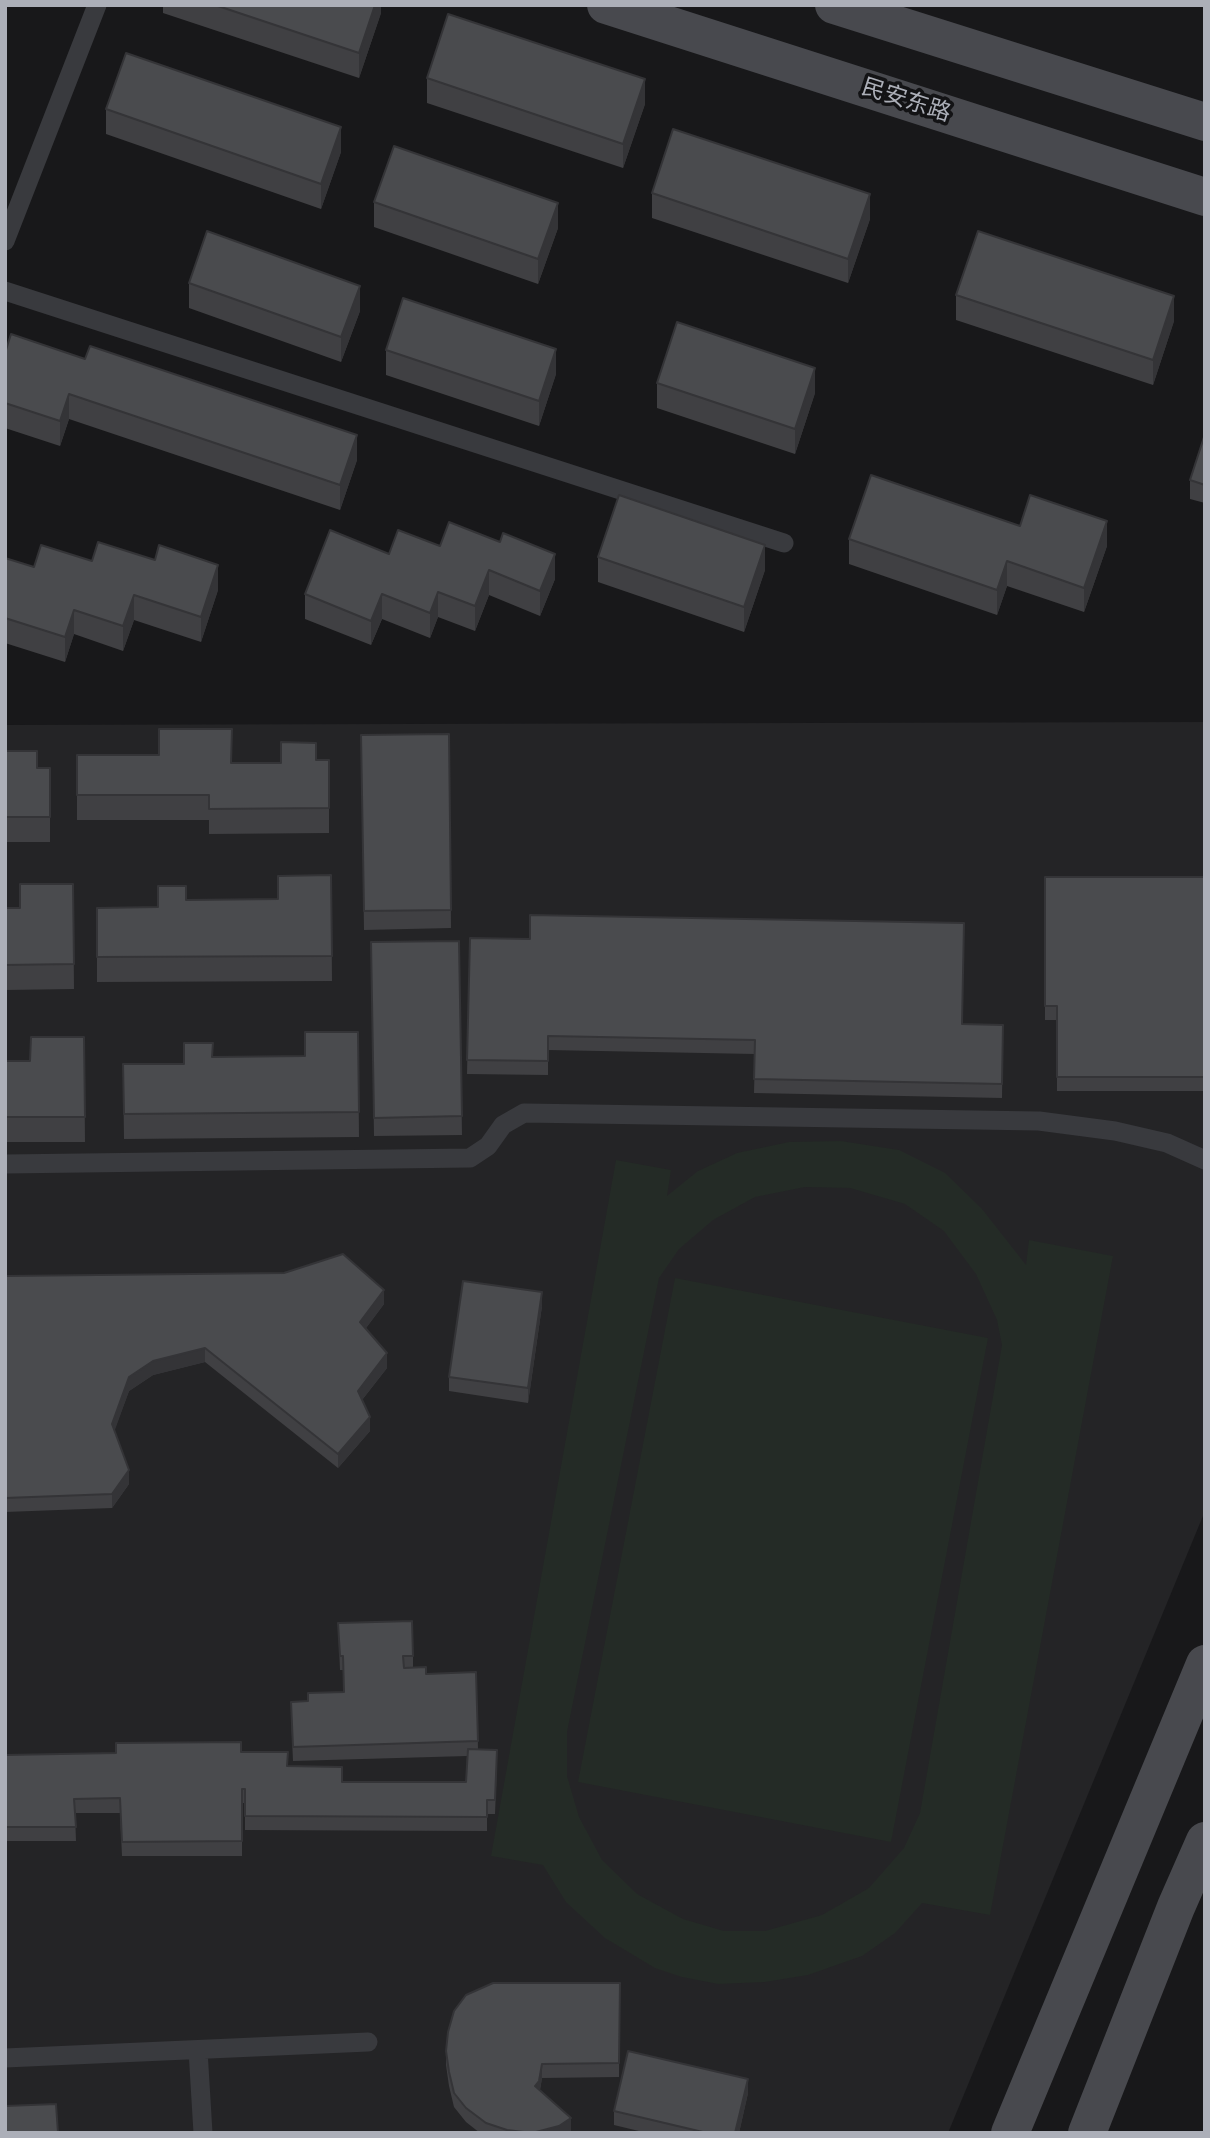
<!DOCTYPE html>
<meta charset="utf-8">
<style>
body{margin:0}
#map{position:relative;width:1210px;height:2138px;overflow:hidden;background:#18181a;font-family:"Space Grotesk",sans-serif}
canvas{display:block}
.frame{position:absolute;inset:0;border:7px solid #acafb8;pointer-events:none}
</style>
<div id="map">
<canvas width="1210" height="2138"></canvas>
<div class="frame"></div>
</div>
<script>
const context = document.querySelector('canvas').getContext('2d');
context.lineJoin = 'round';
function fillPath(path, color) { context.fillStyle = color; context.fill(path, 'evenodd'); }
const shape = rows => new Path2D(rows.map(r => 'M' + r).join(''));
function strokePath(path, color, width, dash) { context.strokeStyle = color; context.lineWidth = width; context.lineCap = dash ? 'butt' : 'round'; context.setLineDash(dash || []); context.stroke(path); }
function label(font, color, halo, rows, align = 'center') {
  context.font = font + ' "Space Grotesk","Noto Sans SC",sans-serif'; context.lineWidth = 7; context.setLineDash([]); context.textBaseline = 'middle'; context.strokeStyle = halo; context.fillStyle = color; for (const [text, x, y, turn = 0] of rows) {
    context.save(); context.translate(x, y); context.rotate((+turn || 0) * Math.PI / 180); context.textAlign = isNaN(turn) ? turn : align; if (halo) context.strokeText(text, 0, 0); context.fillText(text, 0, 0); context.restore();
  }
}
fillPath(shape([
 [1205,722,1205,1511,948,2133,5,2133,5,725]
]), '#242426');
fillPath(shape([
 [841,1141,899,1150,945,1173,982,1209,1026,1265,1029,1240,1113,1256,990,1915,922,1903,895,1933,862,1956,808,1975,765,1982,718,1984,682,1977,655,1968,605,1938,566,1902,543,1865,491,1856,616,1160,671,1170,667,1196,698,1171,737,1153,789,1142],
 [805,1187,850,1188,905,1204,944,1231,976,1274,997,1320,1002,1345,920,1813,904,1848,869,1888,822,1915,765,1931,724,1931,683,1919,637,1894,602,1860,579,1817,567,1776,567,1732,659,1278,679,1249,713,1220,755,1197],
 [675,1278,988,1338,891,1842,578,1782]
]), '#242b26');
strokePath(shape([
 [5,241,97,5],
 [5,291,784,543],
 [5,1164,470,1158,488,1146,503,1125,524,1113,1039,1121,1115,1131,1167,1143,1205,1160],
 [198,2050,203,2133],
 [5,2058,368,2042]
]), '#393a3e', 19);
strokePath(shape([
 [606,5,1205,197],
 [834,5,1205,122],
 [1010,2133,1205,1664],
 [1087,2133,1176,1907,1205,1841]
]), '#48494e', 38);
fillPath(shape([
 [163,5,381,5,381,13,359,78,163,13],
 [427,78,645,104,623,168,427,103],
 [106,109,341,152,321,209,106,134],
 [652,193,870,219,848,283,652,218],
 [374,202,558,228,538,284,374,227],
 [189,283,360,311,341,362,189,308],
 [956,295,1174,321,1153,385,956,320],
 [386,350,556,374,539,426,386,375],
 [5,353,357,460,340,510,69,419,60,446,5,428],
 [657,383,815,393,795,454,657,408],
 [1205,434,1205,503,1190,499,1190,480],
 [849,539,1107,546,1084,612,1007,586,997,615,849,564],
 [440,546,555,579,540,616,489,595,475,631,438,617,430,638,382,619,371,645,305,619,305,594,389,554],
 [598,557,765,570,744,632,598,582],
 [5,558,34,567,92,561,218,590,201,642,134,620,123,651,74,634,65,662,5,643],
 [449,734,451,928,364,930,361,735],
 [5,751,37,768,50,768,50,842,5,842],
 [77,755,159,755,232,763,281,763,316,760,329,760,329,833,209,834,209,820,77,820],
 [331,875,332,981,97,982,97,908,158,907,186,900,278,899],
 [1045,877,1205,877,1205,1091,1057,1091,1057,1020,1045,1020],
 [73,884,74,989,5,990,5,908,20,908],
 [470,938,962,1024,1003,1025,1002,1098,754,1093,755,1054,548,1050,548,1075,467,1074],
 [459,941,462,1135,374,1136,371,942],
 [358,1032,359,1137,124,1139,123,1064,184,1064,213,1057,305,1056],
 [84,1037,85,1142,5,1142,5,1061,30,1061],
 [5,1276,384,1304,366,1328,387,1368,362,1400,370,1431,338,1468,205,1362,153,1375,129,1391,114,1431,129,1484,112,1508,5,1512],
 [542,1306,528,1403,449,1391,449,1377],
 [338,1623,413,1656,413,1668,426,1674,476,1672,478,1749,497,1764,495,1814,487,1814,487,1831,245,1830,245,1803,242,1803,242,1856,122,1856,120,1813,75,1813,76,1841,5,1841,5,1755,241,1752,342,1782,466,1782,467,1756,293,1761,291,1716,308,1701,344,1692,343,1670,340,1670],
 [620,1983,619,2077,542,2078,540,2090,571,2132,480,2133,466,2122,454,2107,449,2086,446,2065,446,2051],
 [748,2093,739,2133,647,2133,614,2125,614,2111]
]), '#404043');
fillPath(shape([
 [375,5,381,5,381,13,359,78,359,53],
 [645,79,645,104,623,168,623,144],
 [341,127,341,152,321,209,321,184],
 [870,194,870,219,848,283,848,259],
 [558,203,558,228,538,284,538,259],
 [360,286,360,311,341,362,341,337],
 [1174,296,1174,321,1153,385,1153,360],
 [556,349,556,374,539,426,539,401],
 [815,368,815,393,795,454,795,429],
 [69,394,69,419,60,446,60,421],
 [357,435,357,460,340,510,340,485],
 [1107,521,1107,546,1084,612,1084,588],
 [765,545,765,570,744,632,744,607],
 [555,554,555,579,540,616,540,591],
 [1007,561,1007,586,997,615,997,590],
 [218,565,218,590,201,642,201,617],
 [489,570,489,595,475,631,475,606],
 [438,592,438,617,430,638,430,613],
 [382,594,382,619,371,645,371,621],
 [134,595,134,620,123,651,123,626],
 [74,610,74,634,65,662,65,637],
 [384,1290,384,1304,360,1336,360,1322],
 [542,1292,542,1306,528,1403,528,1388],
 [205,1348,205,1362,153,1375,129,1391,112,1438,112,1424,129,1377,153,1361],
 [387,1353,387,1368,358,1405,358,1391],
 [370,1417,370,1431,338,1468,338,1454],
 [129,1470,129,1484,112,1508,112,1494],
 [542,2064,542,2078,539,2095,535,2086],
 [748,2079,748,2093,739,2133,735,2133],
 [571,2118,571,2132,570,2133,532,2133]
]), '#343437');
const building = shape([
 [215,5,375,5,359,53,215,5],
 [448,14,645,79,623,144,427,78,448,14],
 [126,53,341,127,321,184,106,109,126,53],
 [673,129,870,194,848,259,652,193,673,129],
 [394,146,558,203,538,259,374,202,394,146],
 [207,231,360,286,341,337,189,283,207,231],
 [978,231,1174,296,1153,360,956,295,978,231],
 [403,298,556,349,539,401,386,350,403,298],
 [677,322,815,368,795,429,657,383,677,322],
 [11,334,85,359,90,346,357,435,340,485,69,394,60,421,5,403,5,353,11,334],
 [1205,434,1205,485,1190,480,1205,434],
 [871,475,1020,526,1030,495,1107,521,1084,588,1007,561,997,590,849,539,871,475],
 [619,495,765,545,744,607,598,557,619,495],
 [449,522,500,542,503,533,555,554,540,591,489,570,475,606,438,592,430,613,382,594,371,621,305,594,330,530,389,554,398,530,440,546,449,522],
 [98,542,155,560,159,545,218,565,201,617,134,595,123,626,74,610,65,637,5,618,5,558,34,567,41,545,92,561,98,542],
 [159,729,232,729,231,763,281,763,281,742,316,743,316,760,329,760,329,808,209,809,209,795,77,795,77,755,159,755,159,729],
 [449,734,451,910,364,911,361,735,449,734],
 [5,751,37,751,37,768,50,768,50,817,5,817,5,751],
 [331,875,332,956,97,957,97,908,158,907,158,886,186,886,186,900,278,899,278,876,331,875],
 [1045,877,1205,877,1205,1077,1057,1077,1057,1006,1045,1006,1045,877],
 [20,884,73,884,74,964,5,965,5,908,20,908,20,884],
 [530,915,964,923,962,1024,1003,1025,1002,1084,754,1079,755,1040,548,1036,548,1061,467,1060,470,938,530,939,530,915],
 [459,941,462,1116,374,1118,371,942,459,941],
 [305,1032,358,1032,359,1112,124,1114,123,1064,184,1064,184,1043,213,1043,212,1057,305,1056,305,1032],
 [31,1037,84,1037,85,1117,5,1117,5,1061,30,1061,31,1037],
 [343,1254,384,1290,360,1322,387,1353,358,1391,370,1417,338,1454,205,1348,153,1361,129,1377,112,1424,129,1470,112,1494,5,1498,5,1276,284,1273,343,1254],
 [463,1281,542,1292,528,1388,449,1377,463,1281],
 [412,1621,413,1656,403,1656,404,1668,426,1667,426,1674,476,1672,478,1741,293,1747,291,1702,308,1701,308,1693,344,1692,343,1656,340,1656,338,1623,412,1621],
 [241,1742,241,1752,288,1752,287,1766,342,1767,342,1782,466,1782,468,1749,497,1750,495,1800,487,1800,487,1817,245,1816,245,1789,242,1789,242,1841,122,1842,120,1798,74,1799,76,1827,5,1827,5,1755,116,1753,116,1743,241,1742],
 [493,1983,620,1983,619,2063,542,2064,539,2081,535,2086,571,2118,559,2126,532,2133,507,2130,486,2123,466,2108,454,2093,449,2072,446,2051,448,2032,454,2011,466,1995,493,1983],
 [628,2051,748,2079,735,2133,707,2133,614,2111,628,2051],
 [56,2104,58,2133,5,2133,5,2106,56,2104]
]);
fillPath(building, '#4a4b4e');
strokePath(building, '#343437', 2);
label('23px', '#acafb8', '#131315', [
 ["民安东路",906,101,18]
]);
</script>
